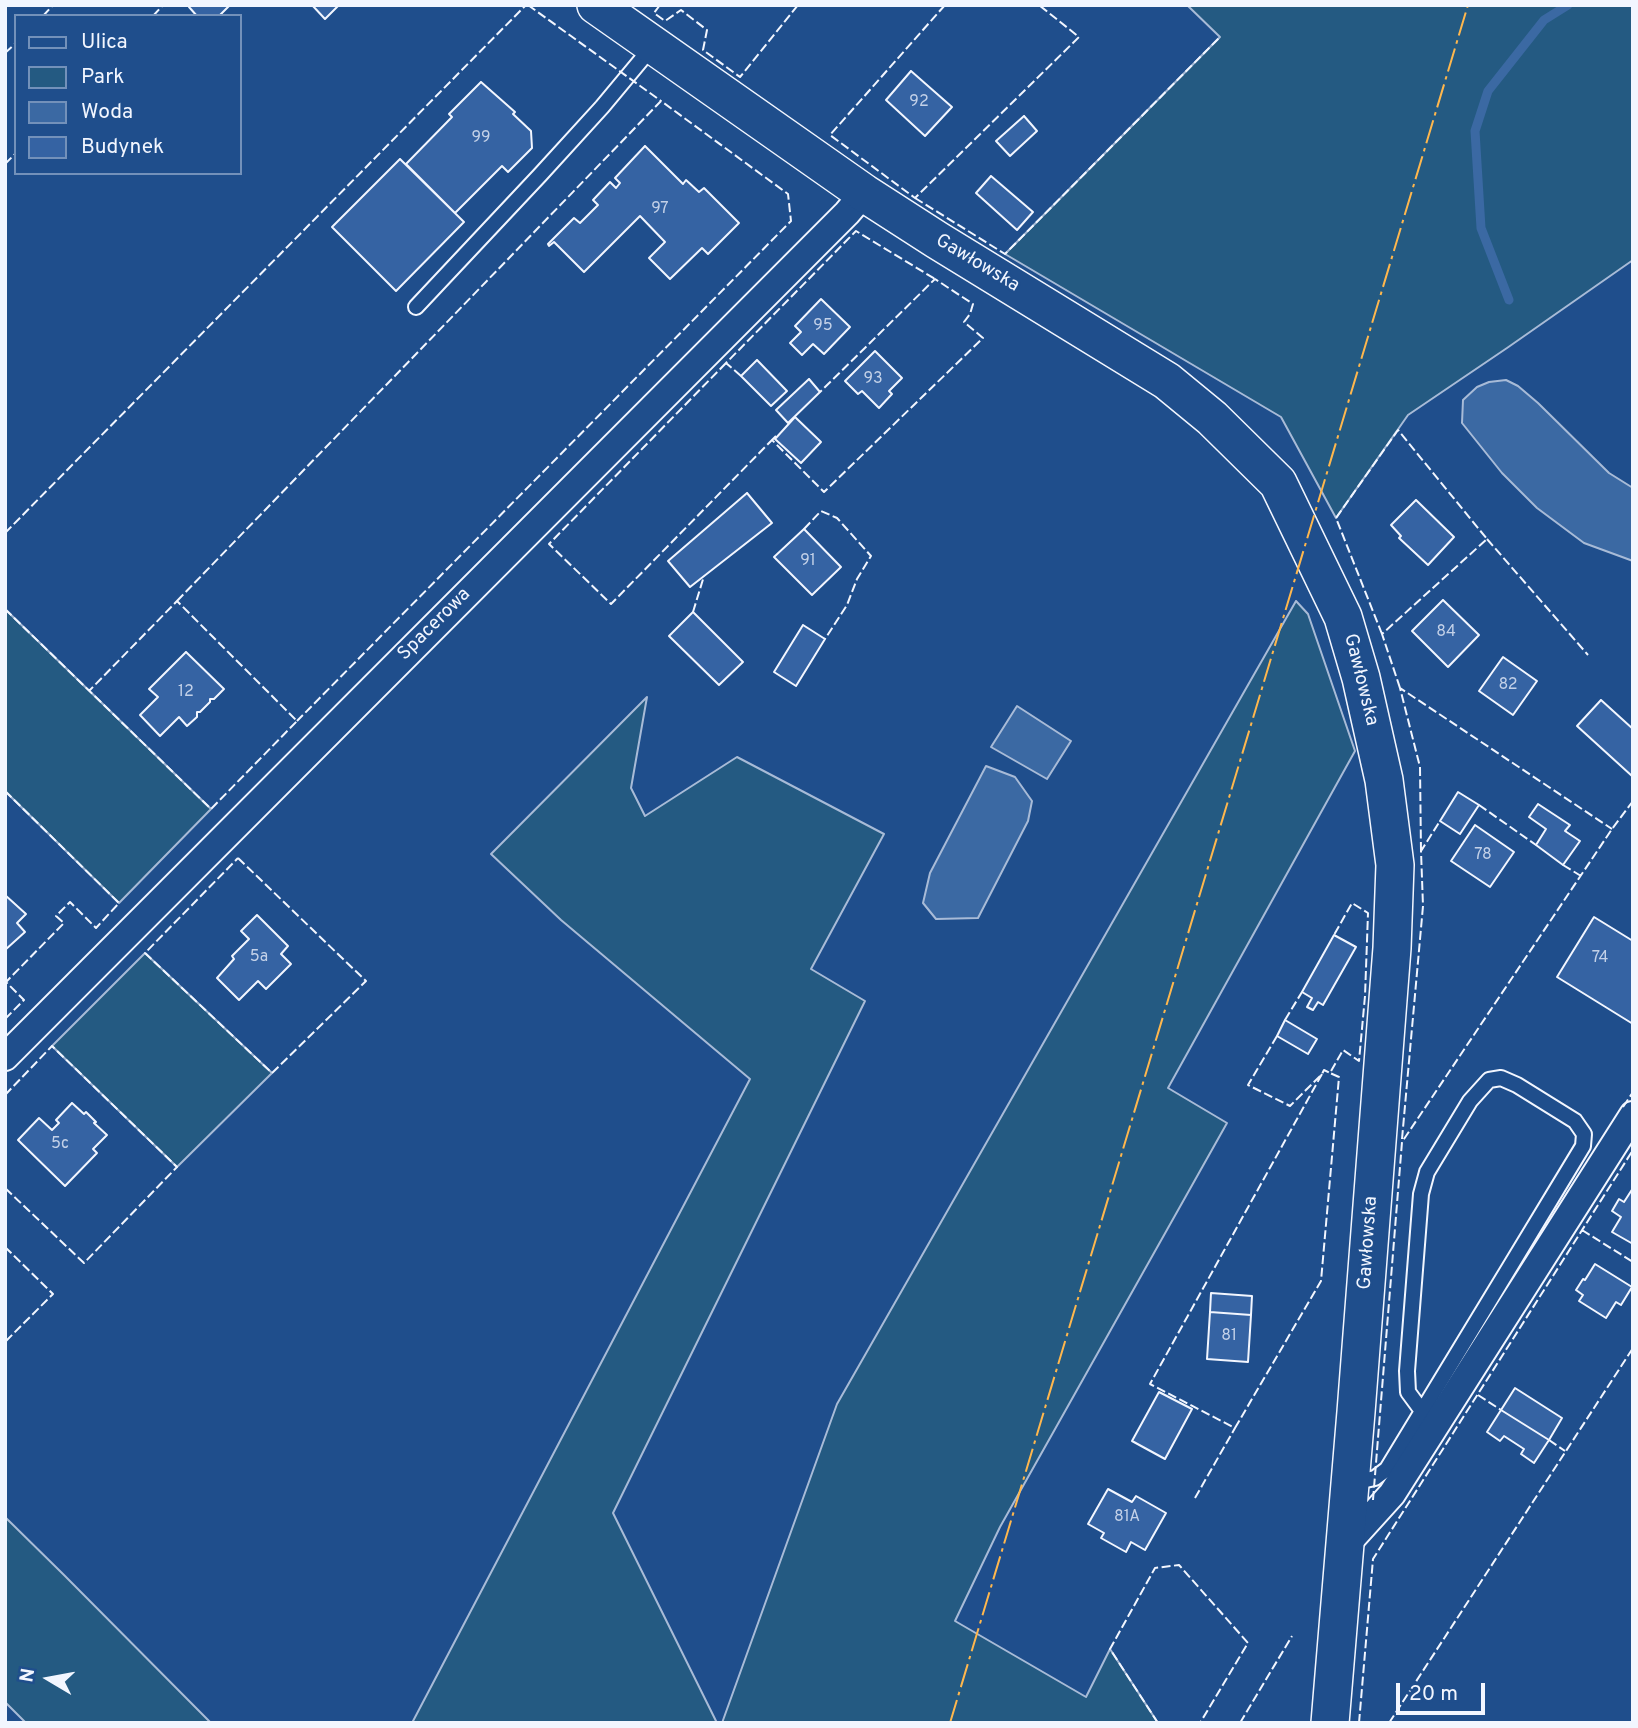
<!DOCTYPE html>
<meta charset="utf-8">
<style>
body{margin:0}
#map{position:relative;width:1638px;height:1728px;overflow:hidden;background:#1f4e8c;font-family:Overpass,sans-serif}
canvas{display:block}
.frame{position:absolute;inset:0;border:7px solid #f2f6ff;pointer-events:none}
.legend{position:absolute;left:14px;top:14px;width:228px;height:161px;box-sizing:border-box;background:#1f4e8c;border:2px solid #7391ba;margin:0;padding:9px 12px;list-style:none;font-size:21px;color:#f2f6ff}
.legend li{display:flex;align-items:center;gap:14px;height:35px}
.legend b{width:35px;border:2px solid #7391ba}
.north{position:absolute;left:14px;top:1644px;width:70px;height:70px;-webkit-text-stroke:5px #1f4e8c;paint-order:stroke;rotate:280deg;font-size:19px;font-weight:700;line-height:28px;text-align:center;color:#f2f6ff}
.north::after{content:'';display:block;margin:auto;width:24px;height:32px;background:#f2f6ff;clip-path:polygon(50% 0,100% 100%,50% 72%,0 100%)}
.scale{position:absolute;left:1396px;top:1683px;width:89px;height:32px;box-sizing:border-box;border:4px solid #f2f6ff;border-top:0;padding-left:9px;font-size:21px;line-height:24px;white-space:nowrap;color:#f2f6ff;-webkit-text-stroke:5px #1f4e8c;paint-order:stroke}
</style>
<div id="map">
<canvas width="1638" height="1728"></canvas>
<div class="frame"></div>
<ul class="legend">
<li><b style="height:9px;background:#1f4e8c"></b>Ulica</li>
<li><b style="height:19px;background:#245a82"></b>Park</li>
<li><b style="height:19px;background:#3b69a3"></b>Woda</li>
<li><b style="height:19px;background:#3563a3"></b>Budynek</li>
</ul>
<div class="north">N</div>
<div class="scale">20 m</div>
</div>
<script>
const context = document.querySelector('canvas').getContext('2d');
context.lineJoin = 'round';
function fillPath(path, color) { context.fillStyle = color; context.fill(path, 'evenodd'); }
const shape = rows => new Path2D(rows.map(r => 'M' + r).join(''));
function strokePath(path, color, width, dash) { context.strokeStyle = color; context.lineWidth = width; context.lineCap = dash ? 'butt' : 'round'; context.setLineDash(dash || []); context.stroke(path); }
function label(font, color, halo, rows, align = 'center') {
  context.font = font + ' Overpass,sans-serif'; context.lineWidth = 5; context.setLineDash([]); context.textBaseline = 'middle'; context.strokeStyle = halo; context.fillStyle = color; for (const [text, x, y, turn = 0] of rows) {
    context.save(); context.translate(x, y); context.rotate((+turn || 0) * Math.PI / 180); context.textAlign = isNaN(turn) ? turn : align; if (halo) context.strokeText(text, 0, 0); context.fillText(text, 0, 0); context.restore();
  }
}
const green = shape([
 [1187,5,1633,5,1633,260,1507,348,1408,415,1336,518,1281,417,1005,254,1220,37,1187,5],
 [1296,601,1308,614,1355,751,1168,1088,1227,1123,1000,1527,955,1621,1086,1697,1110,1649,1158,1723,722,1723,837,1404,1296,601],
 [5,609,211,809,119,903,5,791,5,609],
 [647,697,631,788,645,816,737,757,884,834,811,969,865,1001,613,1513,717,1723,412,1723,750,1079,561,920,491,854,647,697],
 [145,953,272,1073,177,1167,52,1046,145,953],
 [5,1517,64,1575,211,1723,26,1723,5,1702,5,1517]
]);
fillPath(green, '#245a82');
strokePath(green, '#a8bbd7', 2);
const water = shape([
 [1506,380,1518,386,1538,403,1609,473,1633,488,1633,561,1584,543,1537,508,1502,473,1462,423,1463,400,1477,387,1489,382,1506,380],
 [1017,706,1071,741,1047,779,991,747,1017,706],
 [986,766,1015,777,1032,801,1028,821,978,918,936,919,923,903,930,873,986,766]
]);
fillPath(water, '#3b69a3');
strokePath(water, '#a8bbd7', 2);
strokePath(shape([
 [1509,300,1481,228,1475,131,1488,91,1544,20,1568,5]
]), '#3b69a3', 9);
const building = shape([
 [191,5,230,5,219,16,197,16,189,7,191,5],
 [312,5,339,5,325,19,312,5],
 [911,71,952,107,925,136,886,100,911,71],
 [481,82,515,112,513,114,531,131,532,148,508,172,502,166,455,213,406,164,452,117,449,114,481,82],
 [1024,116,1037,131,1010,156,996,141,1024,116],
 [645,146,683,184,686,180,699,192,704,188,739,223,708,254,702,248,670,279,649,258,665,242,640,216,584,272,554,242,549,246,548,244,574,218,580,223,598,205,593,200,610,182,616,188,620,183,615,178,645,146],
 [400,159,464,222,396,291,332,227,400,159],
 [991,176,1033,212,1017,230,976,193,991,176],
 [821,299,850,327,824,354,813,344,802,355,790,343,801,332,795,326,821,299],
 [875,351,902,378,889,391,892,394,879,408,862,391,858,394,845,381,875,351],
 [757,360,787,391,771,406,741,376,757,360],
 [809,379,820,392,788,423,776,410,809,379],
 [795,417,821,442,801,463,775,439,795,417],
 [747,493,772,523,690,587,668,561,747,493],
 [1416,500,1454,537,1428,565,1399,538,1401,536,1391,525,1416,500],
 [804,529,841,567,812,595,774,557,804,529],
 [1443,600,1479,635,1448,667,1412,631,1443,600],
 [693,612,743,662,719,685,669,636,693,612],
 [803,625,825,639,796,686,774,672,803,625],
 [186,652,224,689,214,699,210,699,210,702,200,712,197,712,197,717,187,726,179,717,160,736,140,715,158,697,149,689,186,652],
 [1503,657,1537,681,1513,715,1479,691,1503,657],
 [1601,700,1633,729,1632,776,1577,726,1601,700],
 [1458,792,1479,805,1460,834,1440,821,1458,792],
 [1538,804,1570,825,1565,831,1580,841,1563,865,1536,845,1546,829,1529,817,1538,804],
 [1475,825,1514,852,1490,887,1451,861,1475,825],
 [5,895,26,914,17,923,25,932,5,950,5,895],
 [257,915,288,946,281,954,291,964,266,989,258,981,239,1000,217,978,234,959,232,956,249,939,241,931,257,915],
 [1594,917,1633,941,1633,1024,1557,977,1594,917],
 [1334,935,1356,947,1323,1005,1318,1002,1313,1010,1307,1007,1312,998,1302,992,1334,935],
 [1285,1020,1317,1039,1308,1054,1277,1036,1285,1020],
 [72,1103,84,1114,86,1112,96,1122,94,1123,107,1135,93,1149,97,1153,65,1186,18,1140,39,1118,52,1130,59,1123,56,1120,72,1103],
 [1633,1188,1633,1244,1612,1232,1621,1217,1612,1211,1619,1199,1624,1202,1633,1188],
 [1595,1264,1632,1287,1621,1305,1616,1302,1606,1318,1579,1301,1583,1295,1576,1290,1583,1279,1585,1280,1595,1264],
 [1211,1293,1252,1296,1251,1315,1210,1312,1211,1293],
 [1210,1312,1251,1315,1248,1362,1207,1359,1210,1312],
 [1515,1388,1562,1418,1549,1440,1501,1410,1515,1388],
 [1159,1392,1192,1409,1165,1459,1132,1441,1159,1392],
 [1501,1410,1549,1440,1534,1463,1521,1454,1524,1449,1504,1436,1500,1441,1487,1432,1501,1410],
 [1108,1489,1132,1502,1136,1496,1166,1513,1145,1550,1131,1542,1126,1552,1101,1538,1104,1533,1088,1524,1108,1489]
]);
fillPath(building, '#3563a3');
strokePath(building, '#f2f6ff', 2);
const lane = shape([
 [416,307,540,175,602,107,652,47],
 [1351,1481,1366,1480,1375,1478,1387,1469,1511,1265,1583,1146,1584,1134,1575,1121,1517,1085,1501,1078,1489,1080,1470,1101,1427,1172,1421,1194,1407,1371,1408,1392,1422,1411]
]);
const street = shape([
 [5,1057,847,213,864,193],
 [1344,1547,1392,1494,1633,1115]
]);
const secondary = shape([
 [596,5,864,193,937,240,1167,381,1212,418,1278,483,1343,617,1361,678,1384,780,1395,865,1392,948,1356,1412,1330,1723]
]);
strokePath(lane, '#f2f6ff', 18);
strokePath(street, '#f2f6ff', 30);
strokePath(secondary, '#f2f6ff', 40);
strokePath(lane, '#1f4e8c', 14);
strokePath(street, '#1f4e8c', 26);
strokePath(secondary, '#1f4e8c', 37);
strokePath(shape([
 [528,5,661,101],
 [660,5,654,13,665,21,681,10,707,30,703,50,740,77,798,5],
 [945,5,830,135,915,198,1079,37,1039,5],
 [43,16,53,5],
 [153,16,163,5],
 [5,53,16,43],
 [5,164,16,153],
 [915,198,1005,254,1220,37],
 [726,363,549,544,611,604,772,440],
 [741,376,726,363,856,231,935,279],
 [776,436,772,440,824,492,983,338,964,322,970,314,973,304,935,279,820,392],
 [804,529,821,511,837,518,871,556,857,579,847,605,825,639],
 [5,533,526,5],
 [1487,539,1588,655],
 [177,601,661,101,788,194,791,221,297,721],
 [5,609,211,809,297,721,177,601,89,691],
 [693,612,704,576],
 [1382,634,1336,518,1398,430,1487,539,1382,634,1400,688],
 [5,791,119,903,96,928,70,902,56,916,64,923,6,982,5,981],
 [1479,805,1536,845],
 [1421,851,1420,767,1400,688,1612,829],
 [238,858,366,981,272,1073,145,953,238,858],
 [1563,865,1581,876],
 [5,1019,24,1000,6,982],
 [1285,1020,1302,992],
 [1277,1036,1248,1085,1290,1106,1322,1074,1324,1070,1330,1073,1343,1050,1359,1061,1365,996,1368,913,1352,903,1334,935],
 [1322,1074,1150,1384,1235,1428,1321,1281,1339,1077,1330,1073],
 [5,1095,52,1046,177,1167,84,1263,5,1188],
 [1623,1107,1633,1092],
 [1402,1139,1423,906,1421,851,1440,821],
 [1582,1230,1633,1262],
 [5,1247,53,1294,5,1342],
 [1478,1395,1501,1410],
 [1549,1440,1565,1451],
 [1195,1498,1235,1428],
 [1373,1500,1402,1142,1612,829,1633,801],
 [1158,1723,1110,1649,1155,1568,1179,1565,1248,1643,1200,1723],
 [1240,1723,1292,1636],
 [1359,1723,1373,1559,1633,1150],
 [1389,1723,1633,1348]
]), '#f2f6ff', 2, [9, 3.5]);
strokePath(shape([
 [950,1723,1468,5]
]), '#ffb74d', 2, [24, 5, 3.5, 5]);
label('16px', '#c3d1e8', null, [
 ["92",919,103],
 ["99",481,139],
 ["97",660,210],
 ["95",823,327],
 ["93",873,380],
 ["91",808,562],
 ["84",1446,633],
 ["82",1508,686],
 ["12",186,693],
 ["78",1483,856],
 ["5a",259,958],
 ["74",1600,959],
 ["5c",60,1145],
 ["81",1229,1337],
 ["81A",1127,1518]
]);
label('19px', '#f2f6ff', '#1f4e8c', [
 ["Gawłowska",977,264,31],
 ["Spacerowa",435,625,-45],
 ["Gawłowska",1360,680,76],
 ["Gawłowska",1369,1243,-86]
]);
</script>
